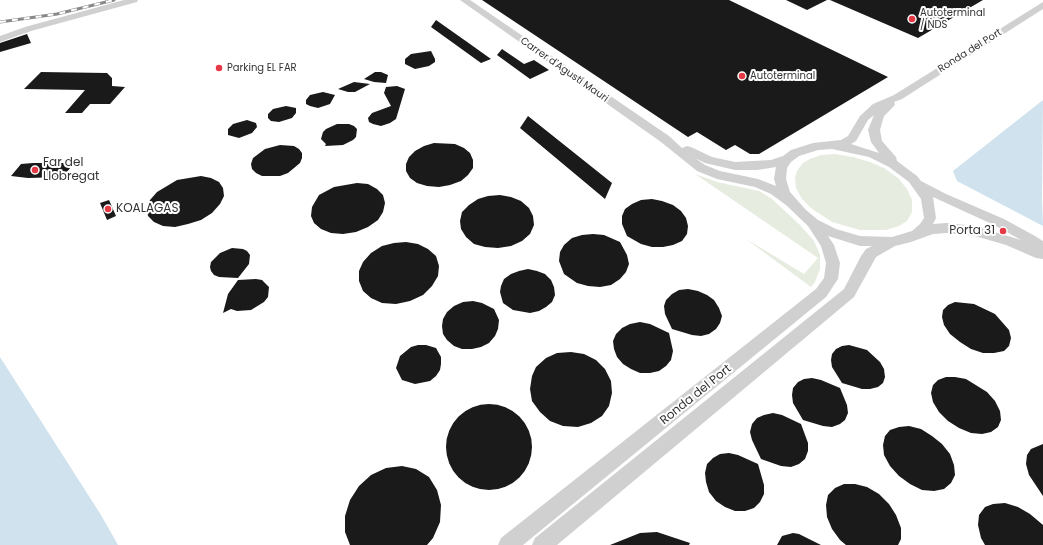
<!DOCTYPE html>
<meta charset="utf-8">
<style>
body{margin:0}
canvas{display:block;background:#fff}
</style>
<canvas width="1043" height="545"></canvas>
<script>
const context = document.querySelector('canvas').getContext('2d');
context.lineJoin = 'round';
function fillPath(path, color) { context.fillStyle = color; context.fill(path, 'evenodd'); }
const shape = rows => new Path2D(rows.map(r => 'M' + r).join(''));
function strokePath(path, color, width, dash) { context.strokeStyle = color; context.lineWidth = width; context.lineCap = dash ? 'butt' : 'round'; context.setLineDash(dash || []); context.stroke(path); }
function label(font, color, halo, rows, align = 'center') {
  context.font = font + ' Poppins,sans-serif'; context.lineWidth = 4; context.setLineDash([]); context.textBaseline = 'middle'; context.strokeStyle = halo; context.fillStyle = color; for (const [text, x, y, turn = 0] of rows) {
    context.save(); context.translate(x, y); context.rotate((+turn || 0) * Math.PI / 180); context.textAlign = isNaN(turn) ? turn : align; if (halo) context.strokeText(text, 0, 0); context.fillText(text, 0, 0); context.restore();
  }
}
fillPath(shape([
 [835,154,853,157,870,162,884,168,898,178,907,189,912,200,912,212,907,221,899,226,886,230,860,230,832,222,811,208,802,199,796,188,795,178,797,171,803,163,810,159,821,155],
 [695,174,717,182,759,191,772,199,800,225,814,241,820,255,820,269,815,282,811,287,746,239,804,274,818,258]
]), '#e6ecdf');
fillPath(shape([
 [1043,100,1042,199,1043,226,957,181,953,171],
 [0,357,101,515,118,545,0,545]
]), '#cfe2ee');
fillPath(shape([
 [482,0,729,0,888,77,759,154,750,154,735,145,726,150,697,132,688,137],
 [786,0,827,0,807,10],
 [830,0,983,0,918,38],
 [436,20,470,44,491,59,481,63,431,27],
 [27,34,31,43,0,52,0,43],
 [502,49,524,64,534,60,549,70,530,79,497,55],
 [431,51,435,59,435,62,429,66,415,69,405,64,405,59,411,54],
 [41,72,107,73,112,78,112,86,125,87,110,104,90,104,82,113,65,113,85,90,24,89],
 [375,72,381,72,388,75,386,83,374,82,364,79],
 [354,82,370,84,355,92,348,92,338,89],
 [397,86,405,89,396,119,390,123,381,126,373,124,369,122,368,118,372,113,391,106,384,93,386,87],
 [323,92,335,95,330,104,318,108,310,106,306,104,306,100,310,95],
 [286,106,296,108,296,113,292,118,279,122,271,121,268,118,268,114,273,109],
 [528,116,612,183,605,199,520,128],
 [247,120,256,123,257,127,252,133,239,138,228,135,228,129,233,124],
 [337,124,349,124,354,126,357,129,356,137,353,140,343,145,325,146,326,144,321,139,323,132,326,129],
 [434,143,455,144,464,148,470,153,473,160,473,168,468,175,461,181,450,185,439,187,427,186,417,183,410,178,406,171,406,164,409,157,415,151,424,146],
 [280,145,294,146,299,149,302,153,302,158,300,163,288,173,280,176,262,176,256,173,252,169,251,164,253,158,265,149],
 [33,163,74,163,63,177,28,178,11,176,21,164],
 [201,176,211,178,219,182,223,188,224,196,220,204,212,213,201,220,188,224,175,227,163,226,154,222,148,216,147,209,150,200,157,192,177,180],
 [357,183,368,184,377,189,383,195,385,203,383,212,378,220,368,227,356,232,343,234,331,233,321,229,314,223,311,216,312,207,319,195,334,187],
 [500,195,511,197,521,201,529,208,533,216,534,225,530,234,522,241,511,246,498,248,485,247,474,244,466,237,461,229,460,221,462,212,469,205,478,199,488,196],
 [652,199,662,201,673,205,681,211,686,218,688,226,687,234,682,241,673,245,663,247,652,247,641,244,627,236,622,224,622,216,625,209,632,204,641,200],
 [109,200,116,216,107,220,100,203],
 [593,234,604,235,620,242,627,255,629,264,626,272,620,279,611,285,600,287,588,286,577,283,564,274,559,261,560,252,564,245,572,238,582,235],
 [406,242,418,244,428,249,436,256,439,266,438,276,432,286,423,295,410,301,396,304,382,303,371,298,363,291,359,281,359,271,363,262,371,253,382,246,394,243],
 [232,248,243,249,247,251,250,255,249,264,238,278,219,277,214,275,211,271,210,267,211,262,220,253],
 [528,269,537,271,545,274,551,280,554,287,555,295,552,302,546,307,539,311,530,313,513,310,503,303,500,292,501,286,504,279,511,274,519,271],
 [256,279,262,280,269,287,268,297,264,302,251,310,237,311,231,309,223,313,228,294,238,280],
 [688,289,698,291,707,295,714,300,719,308,722,316,720,323,716,329,709,334,701,336,692,335,672,329,665,314,664,306,666,300,672,294,679,290],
 [473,301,482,303,494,309,499,320,498,329,495,336,489,343,481,347,472,349,462,349,454,346,447,340,443,334,442,326,443,319,447,312,454,306,463,302],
 [955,302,974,304,995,314,1009,330,1011,338,1009,346,1004,351,994,353,983,353,971,349,960,342,950,334,944,325,942,317,943,310,948,305],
 [640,322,650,324,669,333,673,351,671,360,666,366,659,371,650,373,640,373,631,369,623,364,617,357,614,349,613,341,616,334,622,328,630,324],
 [418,345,426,345,436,348,441,357,441,364,440,370,436,376,430,381,415,384,402,380,396,368,400,356,411,347],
 [849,345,867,350,880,362,884,369,885,377,883,383,878,387,870,389,862,389,842,383,832,367,831,360,832,354,836,349,842,346],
 [571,352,584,354,596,360,605,369,611,381,612,393,609,406,602,416,591,423,578,427,563,426,550,421,540,412,532,401,530,389,532,376,536,367,546,358,557,353],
 [946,377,955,377,966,379,987,392,995,401,1000,411,1001,420,998,427,991,432,982,434,971,433,959,428,948,421,939,412,933,402,931,393,933,385,938,380],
 [812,378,821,380,840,388,847,405,848,413,845,420,840,424,832,427,823,426,803,420,793,403,792,395,793,388,798,382,804,379],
 '446 447a43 43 0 1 1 86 0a43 43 0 1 1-86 0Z',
 [773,413,782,415,801,424,808,443,808,451,805,459,799,464,791,467,781,466,761,459,752,440,750,432,752,424,757,418,764,415],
 [909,426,921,429,932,436,942,444,950,454,954,465,955,475,951,483,944,489,934,491,922,490,910,484,899,476,890,466,884,455,883,445,885,436,890,430,899,427],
 [1043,444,1043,496,1029,475,1026,464,1027,455,1031,449],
 [729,453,738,455,758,464,764,485,764,494,760,502,754,508,745,511,735,511,725,507,716,501,709,492,706,482,705,473,707,464,713,458,720,454],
 [402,466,416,469,429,477,437,490,441,505,440,522,433,538,427,545,350,545,345,532,345,516,350,500,359,486,371,475,386,468],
 [844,484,855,484,867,487,879,494,889,504,896,515,901,528,901,539,898,545,846,545,840,540,832,529,827,517,826,505,828,495,835,488],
 [1005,503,1018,507,1030,514,1043,525,1043,545,985,545,981,538,978,525,979,515,985,507,993,504],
 [657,532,690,543,689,545,610,545,640,533],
 [793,533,799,534,821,545,777,545,782,536]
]), '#1a1a1a');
fillPath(shape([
 [124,0,138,0,137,2,31,31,0,42,0,36,25,27,124,0],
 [460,0,470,0,669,136,682,148,687,146,691,147,712,157,735,162,771,160,783,156,791,150,813,143,841,140,848,136,860,116,873,104,894,95,1043,2,1043,9,902,99,894,102,895,104,894,106,884,116,880,130,882,141,896,157,897,161,917,176,921,181,946,194,1004,219,1035,236,1043,241,1043,259,1036,258,1006,245,975,236,947,233,933,234,911,242,895,246,876,257,854,297,557,545,532,545,535,538,844,289,861,256,866,249,872,246,860,246,828,236,834,245,840,263,838,279,826,297,523,545,498,545,501,538,816,289,824,278,826,263,821,246,808,226,786,205,771,194,755,187,717,179,697,171,661,142,460,0],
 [874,115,868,130,871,142,879,153,851,144,856,141,868,120,874,115],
 [832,149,869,157,889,167,909,182,921,199,924,218,920,224,912,231,892,237,860,236,836,229,818,220,806,210,790,192,786,179,787,168,791,162,799,156,818,150,832,149],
 [695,158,705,163,735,170,757,170,776,167,774,179,776,186,758,179,720,171,705,165,695,158],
 [933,197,994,225,1021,240,975,226,947,223,933,224,936,218,933,197]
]), '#d0d0d0');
const rail = shape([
 [0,22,57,14,114,0]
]);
strokePath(rail, '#888', 3);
strokePath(rail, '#fff', 2, [6]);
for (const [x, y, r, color] of [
 [912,19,4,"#e63946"],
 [219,68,4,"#e63946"],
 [742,76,4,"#e63946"],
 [35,170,4,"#e63946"],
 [108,209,4,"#e63946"],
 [1003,231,4,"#e63946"]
]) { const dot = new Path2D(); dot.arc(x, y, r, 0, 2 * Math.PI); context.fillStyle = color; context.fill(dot); strokePath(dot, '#fff', 1.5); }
label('10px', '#333', '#fff', [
 ["Autoterminal",920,13],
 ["/ NDS",920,25],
 ["Parking EL FAR",227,68],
 ["Autoterminal",750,76]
], 'left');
label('10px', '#333', '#fff', [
 ["Ronda del Port",970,51,-32],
 ["Carrer d'Agustí Mauri",564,70,35]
]);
label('12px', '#333', '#fff', [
 ["Far del",43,163],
 ["Llobregat",43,177],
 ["KOALAGAS",116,209],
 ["Porta 31",995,231,"right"]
], 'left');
label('12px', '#333', '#fff', [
 ["Ronda del Port",696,395,-39]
]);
</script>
